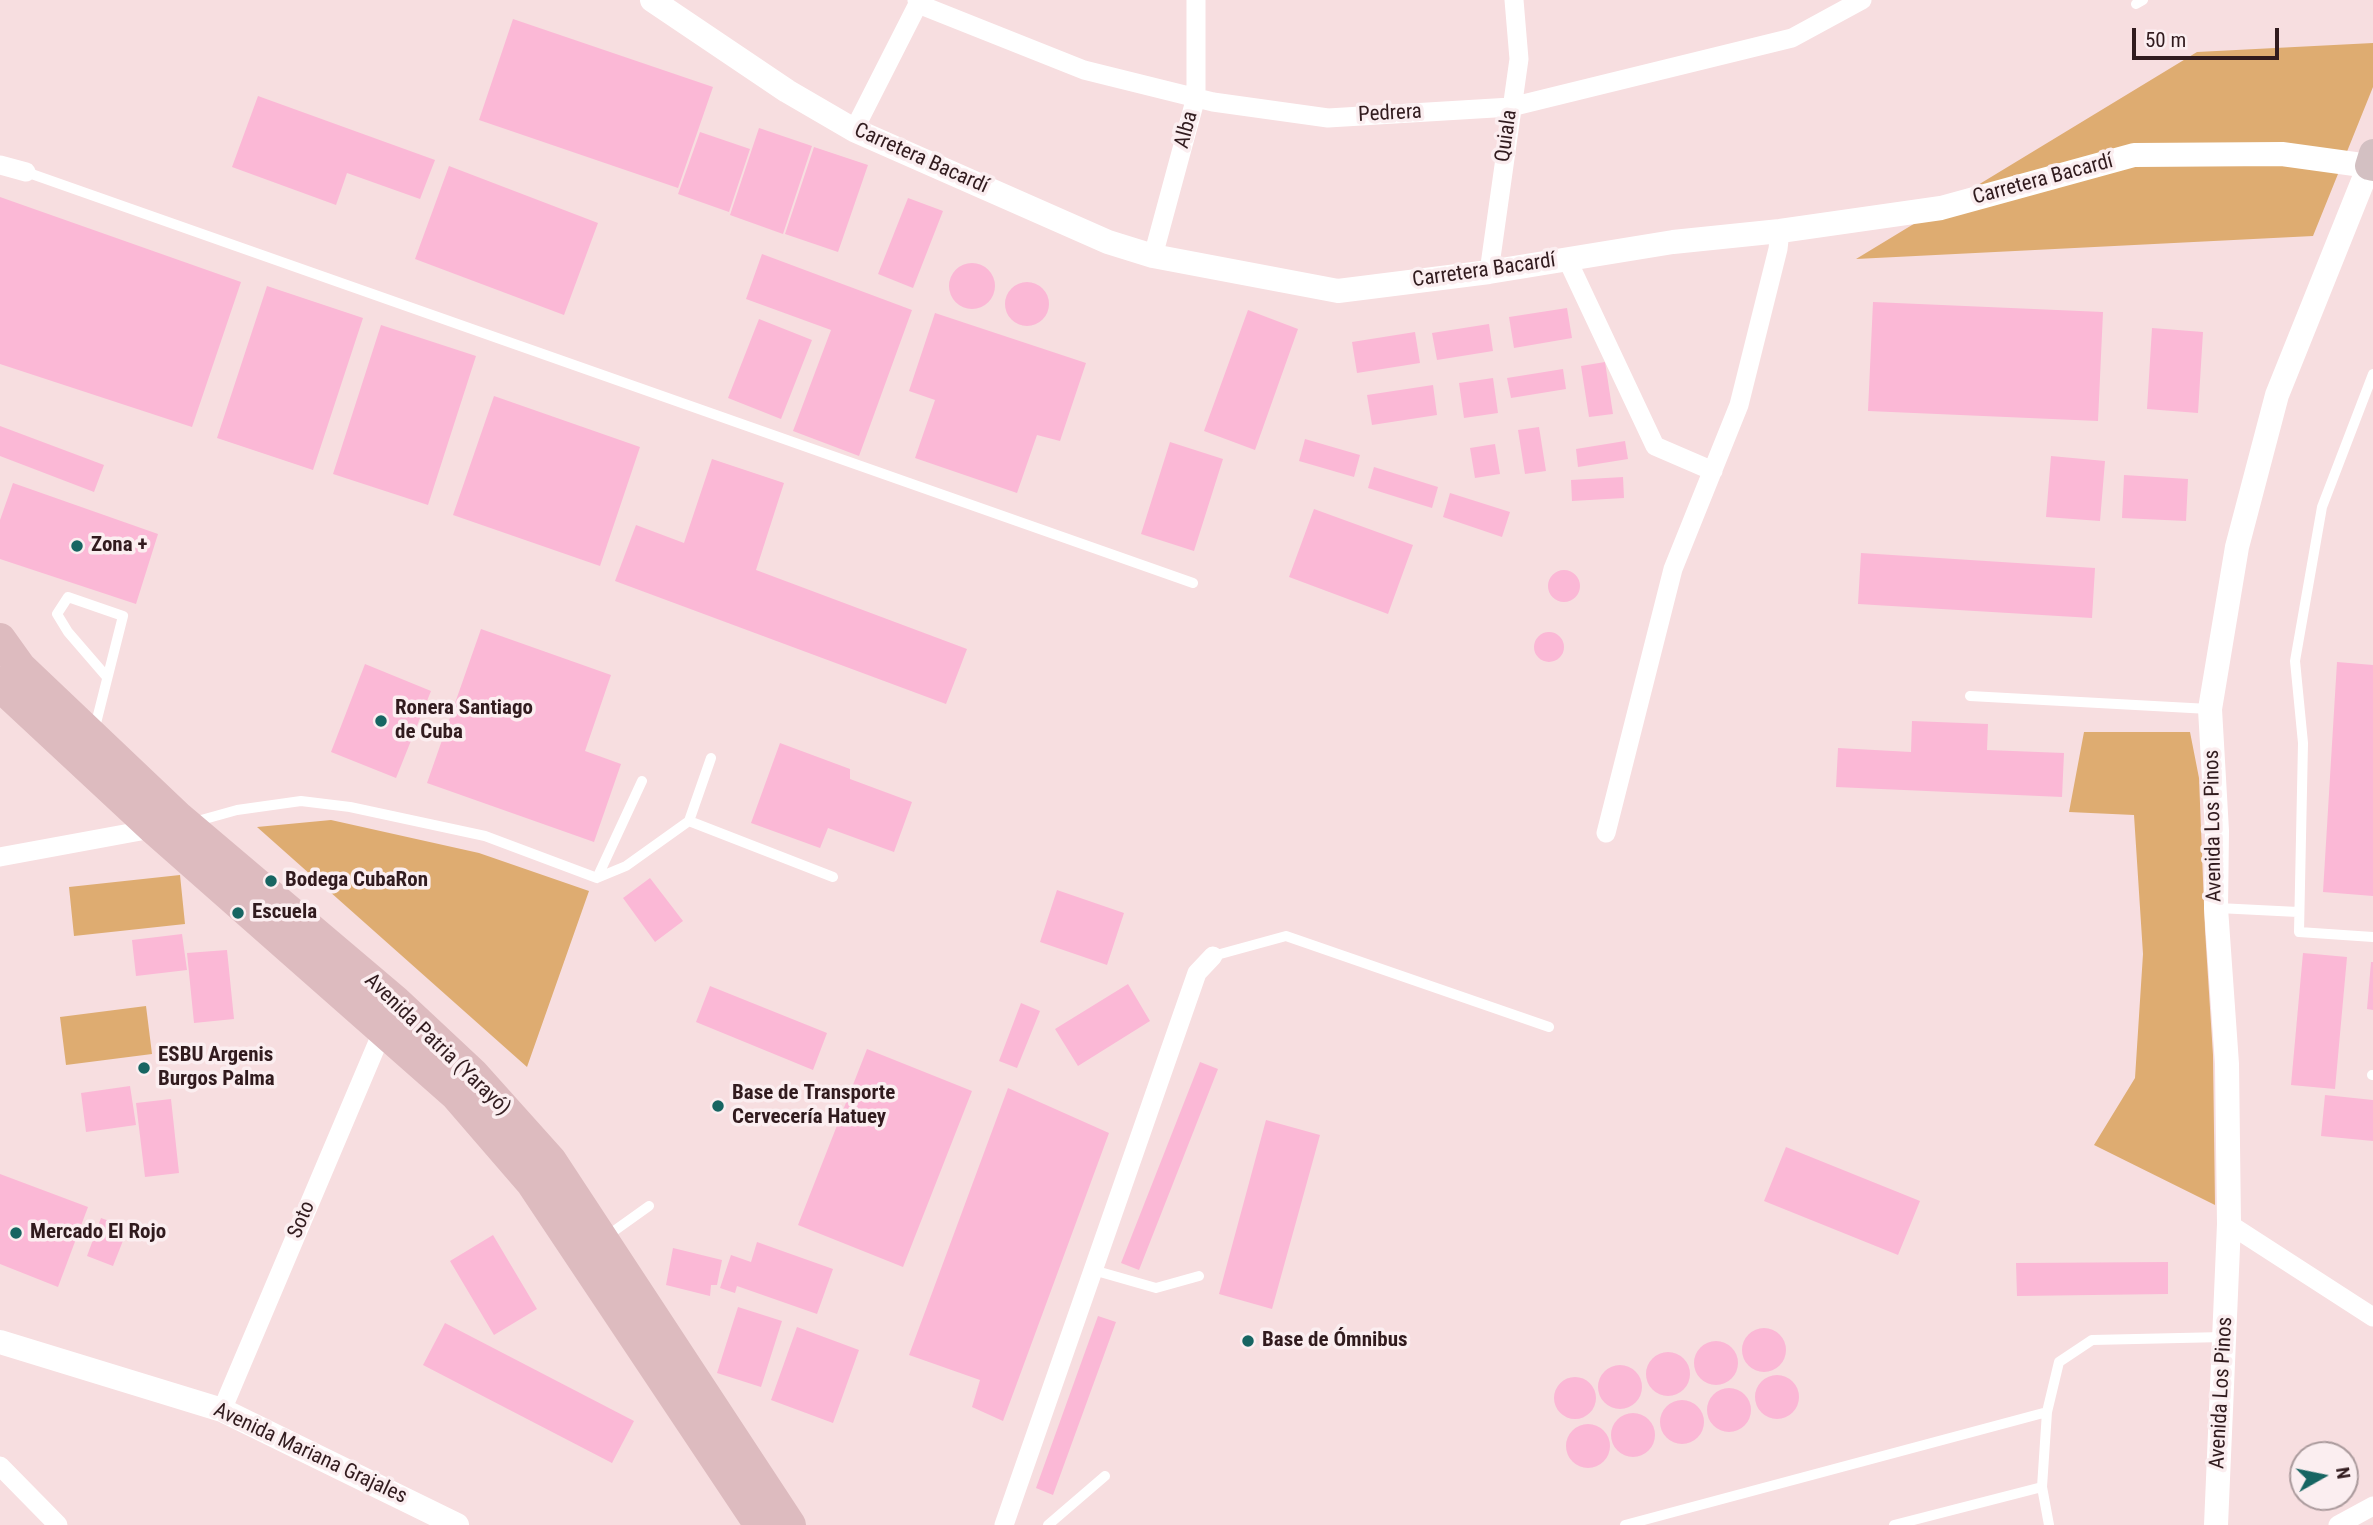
<!DOCTYPE html>
<meta charset="utf-8">
<style>
body{margin:0}
#map{position:relative;width:2373px;height:1525px;overflow:hidden;background:#f7dee0;font-family:"Roboto Condensed",sans-serif}
canvas{display:block}
.north{position:absolute;left:2289px;top:1441px;width:70px;height:70px;box-sizing:border-box;background:#fbeef0;border:2px solid #aa9a9c;border-radius:50%;rotate:81deg;font-size:19px;font-weight:700;line-height:28px;text-align:center;color:#311b1e}
.north::after{content:'';display:block;margin:auto;width:24px;height:32px;background:#176562;clip-path:polygon(50% 0,100% 100%,50% 72%,0 100%)}
.scale{position:absolute;left:2132px;top:28px;width:147px;height:32px;box-sizing:border-box;border:4px solid #311b1e;border-top:0;padding-left:9px;font-size:21px;line-height:24px;white-space:nowrap;color:#311b1e;-webkit-text-stroke:5px #fbeef0;paint-order:stroke}
</style>
<div id="map">
<canvas width="2373" height="1525"></canvas>
<div class="north">N</div>
<div class="scale">50 m</div>
</div>
<script>
const context = document.querySelector('canvas').getContext('2d');
context.lineJoin = 'round';
function fillPath(path, color) { context.fillStyle = color; context.fill(path, 'evenodd'); }
const shape = rows => new Path2D(rows.map(r => 'M' + r).join(''));
function strokePath(path, color, width, dash) { context.strokeStyle = color; context.lineWidth = width; context.lineCap = dash ? 'butt' : 'round'; context.setLineDash(dash || []); context.stroke(path); }
function label(font, color, halo, rows, align = 'center') {
  context.font = font + ' "Roboto Condensed",sans-serif'; context.lineWidth = 7; context.setLineDash([]); context.textBaseline = 'middle'; context.strokeStyle = halo; context.fillStyle = color; for (const [text, x, y, turn = 0] of rows) {
    context.save(); context.translate(x, y); context.rotate((+turn || 0) * Math.PI / 180); context.textAlign = isNaN(turn) ? turn : align; if (halo) context.strokeText(text, 0, 0); context.fillText(text, 0, 0); context.restore();
  }
}
fillPath(shape([
 [2373,43,2373,87,2313,236,1856,259,2197,52],
 [2084,732,2190,732,2199,778,2205,930,2213,1055,2215,1205,2094,1145,2135,1078,2143,954,2134,815,2069,812],
 [331,820,479,853,589,891,527,1067,257,827],
 [180,875,185,924,74,936,69,887],
 [146,1006,152,1054,66,1065,60,1017]
]), '#deac71');
fillPath(shape([
 [513,19,713,87,678,188,479,120],
 [258,96,435,160,420,199,347,173,336,205,232,167],
 [759,128,812,146,783,234,730,215],
 [700,132,750,149,729,212,678,194],
 [814,147,868,165,838,252,785,234],
 [449,166,598,223,564,315,415,259],
 [0,197,241,282,192,427,0,364],
 [908,198,943,211,913,288,878,274],
 [762,254,912,310,859,456,793,431,831,330,746,299],
 '949 286a23 23 0 1 1 46 0a23 23 0 1 1-46 0Z',
 '1005 304a22 22 0 1 1 44 0a22 22 0 1 1-44 0Z',
 [267,286,363,318,313,470,217,438],
 [1873,302,2103,312,2098,421,1868,411],
 [1567,308,1572,338,1514,348,1509,317],
 [1248,310,1298,329,1255,450,1204,431],
 [935,313,1086,363,1060,441,1037,435,1017,493,915,458,935,400,909,391],
 [759,319,812,340,781,419,728,398],
 [1489,324,1493,351,1437,360,1432,333],
 [381,325,476,356,428,505,333,474],
 [2152,328,2203,332,2198,413,2147,409],
 [1415,332,1420,363,1357,373,1352,342],
 [1605,362,1613,414,1589,417,1581,366],
 [1563,369,1566,389,1511,398,1507,378],
 [1493,378,1498,413,1464,418,1459,383],
 [1433,385,1437,415,1372,425,1367,395],
 [494,396,640,447,600,566,453,515],
 [0,426,104,465,94,492,0,456],
 [1539,427,1546,471,1525,474,1518,430],
 [1305,439,1360,455,1354,477,1299,461],
 [1625,441,1628,459,1578,467,1576,449],
 [1170,442,1223,459,1194,551,1141,534],
 [1495,444,1500,474,1475,478,1470,448],
 [2051,456,2105,461,2100,521,2046,517],
 [712,459,784,483,756,570,967,649,946,704,615,581,636,525,684,543],
 [1374,467,1438,487,1432,508,1368,488],
 [2124,475,2188,479,2186,521,2122,518],
 [1623,477,1624,498,1572,501,1571,480],
 [13,483,158,534,136,604,0,559,0,520],
 [1450,493,1510,512,1502,537,1443,517],
 [1314,509,1413,545,1388,614,1289,577],
 [1861,553,2095,568,2092,618,1858,604],
 '1548 586a16 16 0 1 1 32 0a16 16 0 1 1-32 0Z',
 [481,629,611,675,585,751,621,764,594,842,427,783],
 '1534 647a15 15 0 1 1 30 0a15 15 0 1 1-30 0Z',
 [2337,662,2373,665,2373,896,2323,892],
 [365,664,431,691,396,778,331,752],
 [1912,721,1988,724,1987,750,2064,753,2062,797,1836,787,1838,748,1911,752],
 [780,743,850,769,850,779,912,802,894,852,828,828,820,848,751,823],
 [650,878,683,921,655,942,623,898],
 [1057,890,1124,913,1107,965,1040,942],
 [182,934,187,970,136,976,132,940],
 [227,950,234,1019,194,1023,187,953],
 [2303,953,2347,957,2335,1089,2291,1085],
 [2371,962,2373,962,2373,1010,2367,1009],
 [1128,984,1150,1021,1078,1066,1055,1029],
 [710,986,827,1033,813,1070,696,1022],
 [1021,1003,1040,1011,1017,1068,999,1061],
 [867,1049,972,1091,903,1267,798,1225],
 [1200,1062,1218,1069,1139,1270,1121,1263],
 [130,1086,136,1125,86,1132,81,1093],
 [1008,1088,1109,1133,1003,1421,972,1407,980,1380,909,1355],
 [2325,1095,2373,1100,2373,1141,2321,1136],
 [171,1099,179,1173,145,1177,136,1103],
 [1266,1120,1320,1135,1272,1309,1219,1294],
 [1786,1147,1920,1201,1898,1255,1764,1201],
 [0,1174,88,1207,58,1287,0,1264],
 [101,1218,128,1228,113,1266,87,1256],
 [493,1235,537,1309,494,1335,450,1261],
 [757,1242,833,1269,817,1314,737,1286,735,1293,720,1288,731,1255,751,1262],
 [673,1248,722,1260,717,1285,711,1285,710,1296,666,1285],
 [2168,1262,2168,1294,2017,1296,2016,1263],
 [738,1307,782,1321,761,1387,717,1373],
 [1098,1316,1116,1322,1053,1495,1036,1488],
 [445,1323,634,1421,612,1463,423,1365],
 [797,1327,859,1350,833,1423,771,1400],
 '1742 1350a22 22 0 1 1 44 0a22 22 0 1 1-44 0Z',
 '1694 1363a22 22 0 1 1 44 0a22 22 0 1 1-44 0Z',
 '1646 1374a22 22 0 1 1 44 0a22 22 0 1 1-44 0Z',
 '1598 1387a22 22 0 1 1 44 0a22 22 0 1 1-44 0Z',
 '1755 1397a22 22 0 1 1 44 0a22 22 0 1 1-44 0Z',
 '1554 1398a21 21 0 1 1 42 0a21 21 0 1 1-42 0Z',
 '1707 1410a22 22 0 1 1 44 0a22 22 0 1 1-44 0Z',
 '1660 1422a22 22 0 1 1 44 0a22 22 0 1 1-44 0Z',
 '1611 1435a22 22 0 1 1 44 0a22 22 0 1 1-44 0Z',
 '1566 1446a22 22 0 1 1 44 0a22 22 0 1 1-44 0Z'
]), '#fbb8d6');
strokePath(shape([
 [2136,4,2143,0],
 [26,172,1193,583],
 [2373,374,2322,507,2295,661,2303,743,2299,932,2373,937],
 [1970,696,2209,709],
 [94,731,123,616,68,597,57,614,68,632,106,676],
 [689,821,833,877],
 [194,822,237,810,301,801,350,807,485,836,597,878,642,781],
 [597,878,626,866,689,821,711,758],
 [2218,908,2298,912],
 [1213,956,1286,936,1549,1027],
 [2372,1075,2373,1075],
 [607,1236,649,1206],
 [1093,1270,1156,1288,1199,1276],
 [2047,1412,2042,1487,2049,1525],
 [1048,1525,1105,1476],
 [1625,1525,2047,1412,2059,1362,2092,1340,2224,1337],
 [1894,1525,2042,1487]
]), '#fff', 10);
strokePath(shape([
 [918,4,1084,70,1213,102,1328,118,1511,107,1792,38,1862,0],
 [854,130,918,4,917,0],
 [0,165,26,172],
 [1153,256,1196,97,1196,0],
 [1567,259,1655,446,1713,471],
 [1489,272,1519,59,1514,0],
 [1606,833,1673,569,1739,405,1778,249,1780,231],
 [0,857,157,828],
 [2229,1224,2373,1317],
 [222,1410,383,1030],
 [0,1466,58,1525],
 [1004,1525,1197,973,1213,956],
 [2338,1525,2373,1506]
]), '#fff', 19);
strokePath(shape([
 [652,0,787,91,854,130,1108,242,1153,256,1338,291,1489,272,1673,242,1780,231,1941,208,2134,155,2282,154,2369,166,2277,395,2237,547,2210,709,2217,831,2216,908,2227,1064,2229,1224,2216,1525],
 [0,1342,222,1410,457,1525]
]), '#fff', 24);
strokePath(shape([
 [2373,153,2369,166,2373,167]
]), '#d3c0c2', 28);
strokePath(shape([
 [0,639,20,667,179,818,395,1001,473,1074,551,1161,790,1525],
 [0,683,10,695,153,828,456,1095,532,1183,760,1525]
]), '#ddbbbf', 32);
for (const [x, y, r, color] of [
 [77,546,7,"#176562"],
 [381,721,7,"#176562"],
 [271,881,7,"#176562"],
 [238,913,7,"#176562"],
 [144,1068,7,"#176562"],
 [718,1106,7,"#176562"],
 [16,1233,7,"#176562"],
 [1248,1341,7,"#176562"]
]) { const dot = new Path2D(); dot.arc(x, y, r, 0, 2 * Math.PI); context.fillStyle = color; context.fill(dot); strokePath(dot, '#fbeef0', 2.5); }
label('21px', '#311b1e', '#fbeef0', [
 ["Pedrera",1390,114,-3],
 ["Alba",1187,130,-75],
 ["Quiala",1507,136,-82],
 ["Carretera Bacardí",921,159,24],
 ["Carretera Bacardí",2043,180,-15],
 ["Carretera Bacardí",1484,271,-8],
 ["Avenida Los Pinos",2214,826,-91],
 ["Avenida Patria (Yarayó)",437,1045,44],
 ["Soto",302,1220,-67],
 ["Avenida Los Pinos",2222,1393,-87],
 ["Avenida Mariana Grajales",310,1454,25]
]);
label('bold 21px', '#311b1e', '#fbeef0', [
 ["Zona +",91,546],
 ["Ronera Santiago",395,709],
 ["de Cuba",395,733],
 ["Bodega CubaRon",285,881],
 ["Escuela",252,913],
 ["ESBU Argenis",158,1056],
 ["Burgos Palma",158,1080],
 ["Base de Transporte",732,1094],
 ["Cervecería Hatuey",732,1118],
 ["Mercado El Rojo",30,1233],
 ["Base de Ómnibus",1262,1341]
], 'left');
</script>
